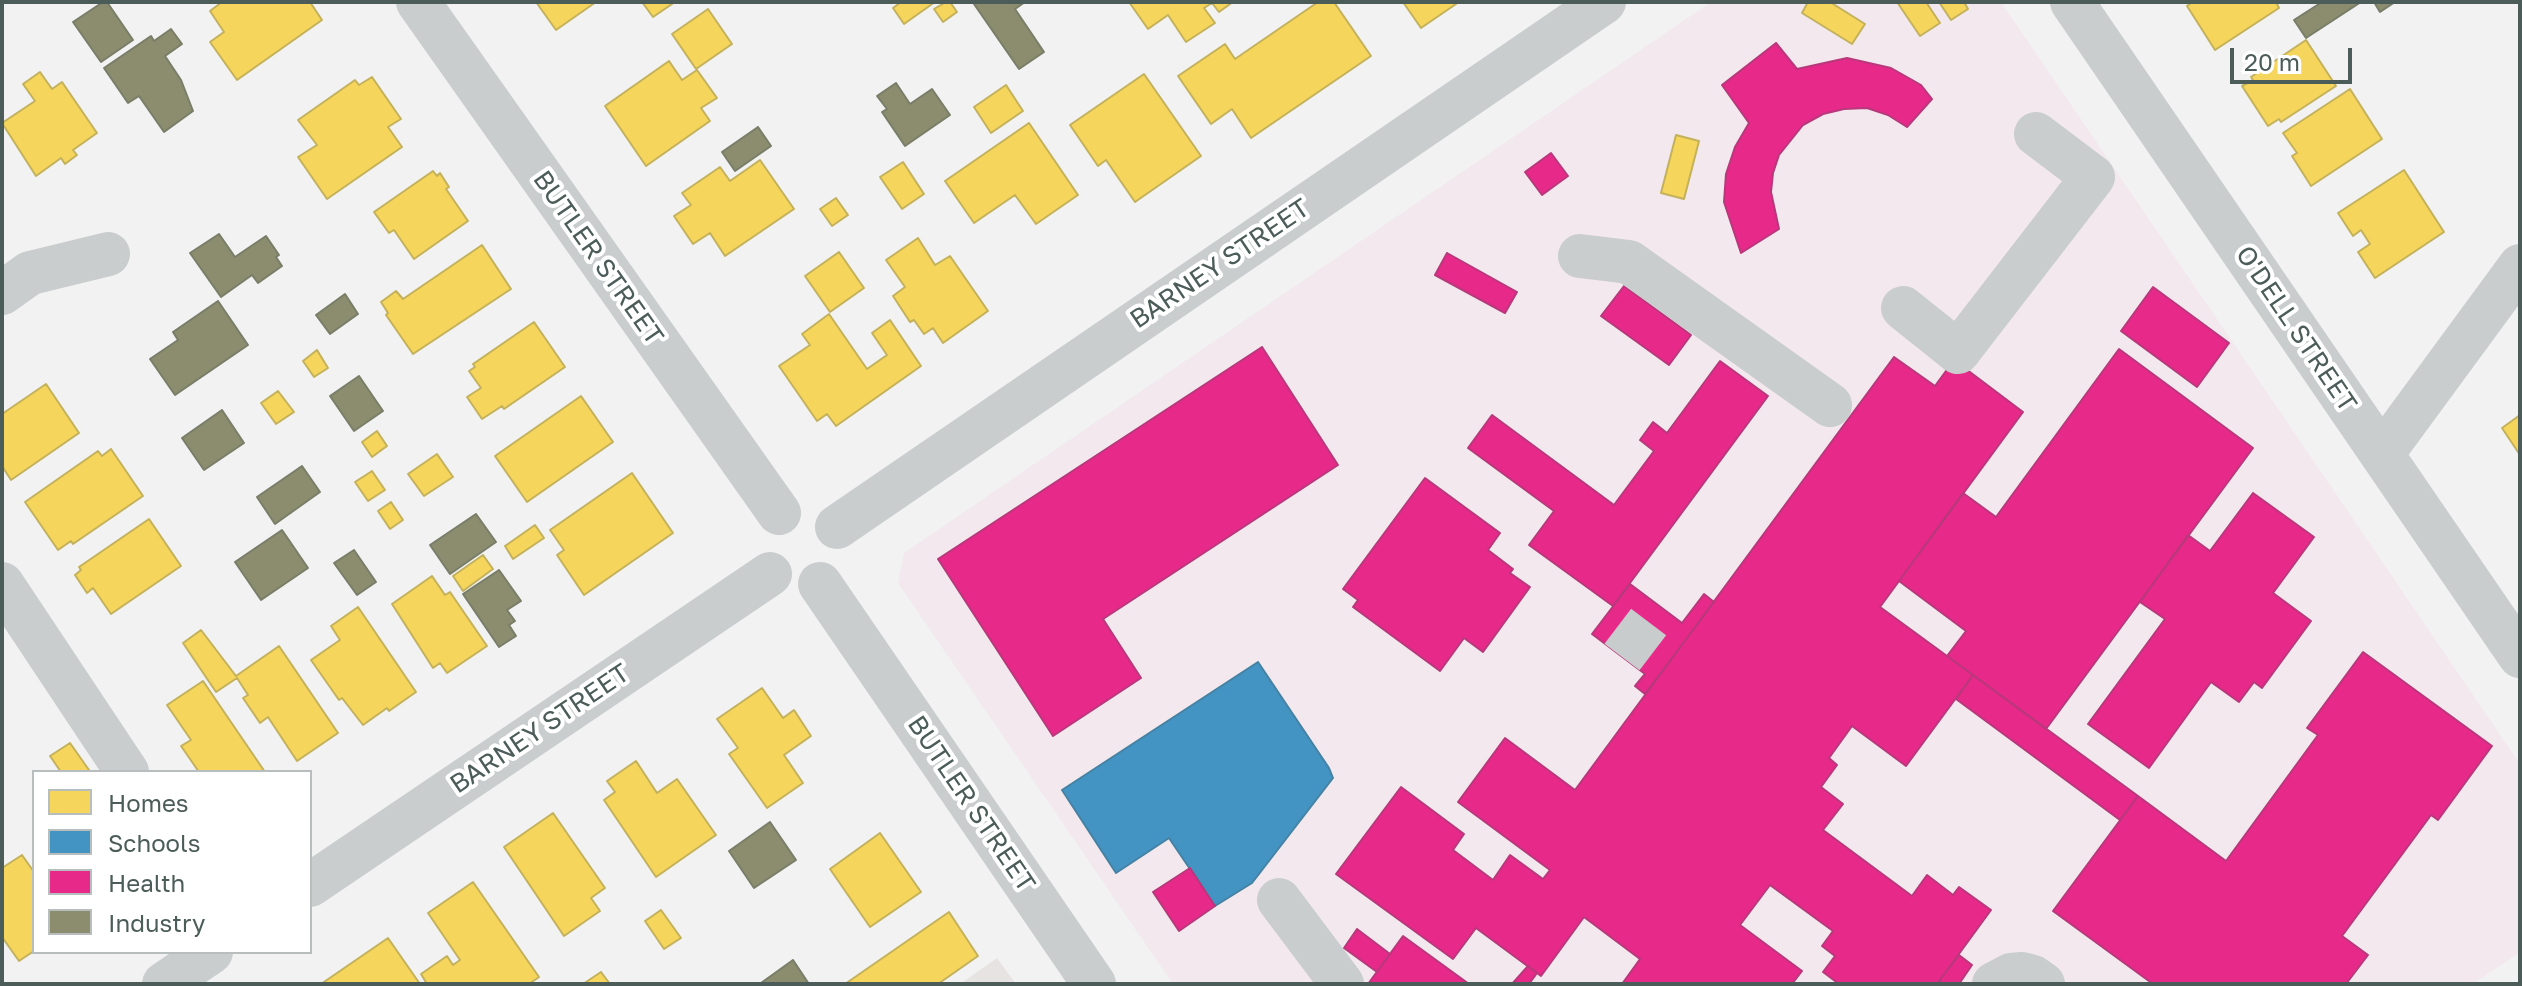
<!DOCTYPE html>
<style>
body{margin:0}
#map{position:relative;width:2522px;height:986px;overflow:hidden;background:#f2f2f2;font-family:"Golos Text",sans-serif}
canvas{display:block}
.frame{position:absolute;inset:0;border:4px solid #4b5c59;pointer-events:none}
.legend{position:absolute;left:32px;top:770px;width:280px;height:184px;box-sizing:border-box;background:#fff;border:2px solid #b7bebd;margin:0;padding:10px 14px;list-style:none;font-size:24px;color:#4b5c59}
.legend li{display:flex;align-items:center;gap:16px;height:40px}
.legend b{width:40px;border:2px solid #b7bebd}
.scale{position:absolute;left:2230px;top:48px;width:122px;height:36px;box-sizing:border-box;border:4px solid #4b5c59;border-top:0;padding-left:10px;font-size:24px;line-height:28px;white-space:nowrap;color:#4b5c59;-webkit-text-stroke:6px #fff;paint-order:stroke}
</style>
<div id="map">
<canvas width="2522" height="986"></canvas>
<div class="frame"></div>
<ul class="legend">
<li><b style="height:22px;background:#f6d55c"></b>Homes</li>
<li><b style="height:22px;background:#4393c3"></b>Schools</li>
<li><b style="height:22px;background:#e7298a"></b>Health</li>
<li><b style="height:22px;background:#8c8c6e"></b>Industry</li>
</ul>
<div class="scale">20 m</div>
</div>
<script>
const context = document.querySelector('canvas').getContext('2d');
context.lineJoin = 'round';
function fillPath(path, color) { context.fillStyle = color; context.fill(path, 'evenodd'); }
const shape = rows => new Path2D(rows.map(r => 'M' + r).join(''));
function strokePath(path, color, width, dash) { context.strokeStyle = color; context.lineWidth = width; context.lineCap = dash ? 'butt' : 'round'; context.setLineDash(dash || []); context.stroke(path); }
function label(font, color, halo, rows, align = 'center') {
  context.font = font + ' "Golos Text",sans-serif'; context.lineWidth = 8; context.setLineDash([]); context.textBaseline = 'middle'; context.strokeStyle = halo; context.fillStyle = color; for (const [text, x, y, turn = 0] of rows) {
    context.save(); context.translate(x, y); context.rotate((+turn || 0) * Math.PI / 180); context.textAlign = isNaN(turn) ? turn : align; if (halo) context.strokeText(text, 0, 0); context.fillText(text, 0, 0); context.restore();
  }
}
fillPath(shape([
 [997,958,1016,984,960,984]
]), '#e8e3e3');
fillPath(shape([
 [1711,2,2001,2,2520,764,2520,952,2473,984,1173,984,898,583,904,553]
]), '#f2e8ed');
const homes = shape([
 [222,2,310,2,322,20,237,80,210,42,224,32,210,11,222,2],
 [536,2,596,2,556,30,536,2],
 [642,2,675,2,653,17,642,2],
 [901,2,935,2,904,24,893,8,901,2],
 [946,2,950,2,957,12,943,22,934,9,946,2],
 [1129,2,1233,2,1219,12,1212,3,1204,8,1215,23,1186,42,1168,15,1148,29,1129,2],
 [1318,2,1334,2,1371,56,1251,138,1232,109,1211,124,1178,76,1225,44,1235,59,1318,2],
 [1403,2,1459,2,1421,28,1403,2],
 [1808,2,1830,2,1865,24,1852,44,1802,13,1808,2],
 [1897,2,1926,2,1940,23,1920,36,1897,2],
 [1939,2,1964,2,1968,9,1951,20,1939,2],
 [2192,2,2276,2,2279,8,2215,50,2187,6,2192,2],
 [708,9,732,44,696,69,672,34,708,9],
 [2306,40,2336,86,2281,122,2279,119,2268,126,2242,86,2253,80,2251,77,2306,40],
 [669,61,682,80,697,70,717,98,701,108,710,121,646,166,605,106,669,61],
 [40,72,52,89,62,82,97,133,73,150,77,155,65,164,61,158,36,176,2,123,35,101,23,84,40,72],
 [1144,74,1201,156,1135,202,1106,160,1098,166,1070,125,1144,74],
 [372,77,401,119,388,127,402,147,327,199,298,157,317,145,298,120,355,80,359,85,372,77],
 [1006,85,1023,111,991,133,974,107,1006,85],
 [2350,89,2382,139,2311,186,2292,156,2297,153,2283,133,2350,89],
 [1029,123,1078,195,1036,224,1015,195,974,223,945,181,1029,123],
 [1676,135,1699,141,1684,199,1661,193,1676,135],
 [760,160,794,209,725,256,710,233,693,244,674,216,691,205,682,193,720,167,730,181,760,160],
 [903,162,924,194,902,209,880,177,903,162],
 [2404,170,2444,232,2375,278,2358,252,2370,244,2361,230,2353,236,2338,213,2404,170],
 [433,171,437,176,440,173,449,187,446,189,468,221,414,259,394,230,389,233,374,212,433,171],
 [836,198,848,215,832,226,820,209,836,198],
 [918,238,935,265,950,256,988,311,943,343,933,328,924,334,914,320,910,322,893,296,905,287,886,260,918,238],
 [482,245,511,289,413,354,386,315,388,313,381,302,396,291,403,299,482,245],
 [839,252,864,288,830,312,805,276,839,252],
 [829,314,867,369,887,355,872,333,890,320,921,366,836,426,827,414,817,421,779,366,810,345,802,334,829,314],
 [534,322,565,367,504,409,502,406,482,419,467,397,481,388,469,371,475,367,473,364,534,322],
 [317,350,328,368,314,377,303,361,317,350],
 [46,384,79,433,11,480,2,466,2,414,46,384],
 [278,391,294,412,276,424,261,403,278,391],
 [581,396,613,442,527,502,495,456,581,396],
 [2520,415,2520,455,2502,428,2520,415],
 [377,431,387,446,372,457,362,442,377,431],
 [111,449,143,496,73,544,71,541,58,550,25,502,98,451,102,456,111,449],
 [437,454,453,477,424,496,408,474,437,454],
 [372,471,385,490,368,501,355,482,372,471],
 [632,473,673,533,584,595,557,555,564,550,550,530,632,473],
 [391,502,403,520,390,529,378,511,391,502],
 [149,519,181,566,111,614,93,588,87,593,75,575,81,570,79,567,149,519],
 [535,525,544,538,513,559,505,546,535,525],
 [483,555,493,569,463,591,453,576,483,555],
 [432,576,445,595,450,592,487,646,447,673,440,663,433,668,392,604,432,576],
 [358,607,416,692,389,711,387,708,363,725,342,698,339,700,311,660,340,640,331,626,358,607],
 [201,630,236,676,279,646,338,733,297,761,268,717,260,723,243,698,248,695,237,678,216,692,183,643,201,630],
 [203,681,265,772,199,772,181,746,191,740,167,705,203,681],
 [762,688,783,718,794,710,811,736,784,755,803,783,767,808,729,754,738,748,717,719,762,688],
 [70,743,89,770,87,772,61,772,50,756,70,743],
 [636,761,657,793,677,779,716,835,656,877,604,800,615,792,607,781,636,761],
 [553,813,605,888,591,898,600,911,564,936,504,847,553,813],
 [880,833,921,892,870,927,830,869,880,833],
 [22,855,34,872,34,951,19,961,2,937,2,868,22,855],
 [473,882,539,977,529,984,427,984,421,974,447,956,453,965,460,960,428,913,473,882],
 [661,910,681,938,664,949,645,921,661,910],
 [949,912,978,956,938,984,845,984,949,912],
 [388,938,420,984,321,984,388,938],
 [601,972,610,984,583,984,601,972]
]);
fillPath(homes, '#f6d55c');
strokePath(homes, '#c3b15b', 2);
const schools = shape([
 [1258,662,1329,768,1333,778,1252,883,1215,906,1169,838,1116,873,1062,790,1258,662]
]);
fillPath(schools, '#4393c3');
strokePath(schools, '#4582a3', 2);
const health = shape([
 [1776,43,1797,69,1847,58,1891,68,1921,85,1932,99,1907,127,1888,115,1867,108,1844,109,1823,114,1803,125,1779,155,1773,173,1771,192,1779,229,1741,253,1724,202,1726,174,1735,147,1749,123,1722,85,1776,43],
 [1551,153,1568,176,1542,195,1525,172,1551,153],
 [1447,253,1517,292,1505,313,1435,275,1447,253],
 [1624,286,1691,335,1669,365,1601,316,1624,286],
 [2153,287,2229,343,2197,387,2121,331,2153,287],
 [1262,347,1338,465,1103,619,1141,678,1053,736,938,559,1262,347],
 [2119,349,2253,448,2046,729,1947,656,1966,631,1899,581,1963,493,1996,517,2119,349],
 [1894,357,1935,386,1954,360,2023,412,1880,607,1973,675,1906,766,1852,726,1829,758,1837,765,1821,787,1843,804,1823,830,1912,896,1927,875,1953,895,1959,887,1991,910,1937,984,1839,984,1823,972,1835,956,1822,946,1833,931,1770,885,1740,925,1802,971,1792,984,1622,984,1640,959,1584,917,1541,976,1476,928,1453,959,1336,874,1401,787,1464,834,1453,850,1493,880,1510,855,1543,879,1550,870,1458,802,1505,738,1575,790,1894,357],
 [1720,361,1768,396,1613,606,1529,545,1554,511,1468,448,1492,415,1614,505,1654,451,1640,440,1653,422,1667,433,1720,361],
 [1425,478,1500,533,1488,550,1513,569,1510,573,1530,587,1483,652,1464,638,1440,671,1353,607,1358,600,1343,589,1425,478],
 [2253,493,2314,537,2273,593,2311,621,2262,688,2254,682,2239,702,2211,682,2149,768,2088,724,2165,619,2140,602,2188,535,2210,551,2253,493],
 [1630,584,1682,623,1704,594,1714,602,1645,694,1635,686,1645,674,1592,634,1630,584],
 [2363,652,2492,746,2438,820,2431,815,2342,936,2368,955,2346,984,2153,984,2053,911,2138,796,2226,861,2318,735,2307,728,2363,652],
 [1973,675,2138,796,2120,820,1956,699,1973,675],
 [1190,868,1215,906,1179,931,1153,892,1190,868],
 [1357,929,1390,954,1377,972,1344,948,1357,929],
 [1403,936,1469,984,1368,984,1403,936],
 [1959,955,1972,965,1959,984,1943,984,1939,981,1959,955],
 [1528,966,1537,973,1529,984,1512,984,1528,966]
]);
fillPath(health, '#e7298a');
strokePath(health, '#b8387b', 2);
const industry = shape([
 [103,2,107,2,133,40,101,62,73,22,103,2],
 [977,2,1025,2,1015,9,1044,52,1019,69,974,4,977,2],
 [2322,2,2361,2,2306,38,2294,20,2322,2],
 [2374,2,2395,2,2380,12,2374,2],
 [171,29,182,44,165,56,181,80,193,111,164,132,139,96,128,103,104,68,151,36,154,41,171,29],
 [896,83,910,104,932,89,950,115,905,146,882,112,887,109,877,96,896,83],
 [758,127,771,146,735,171,722,152,758,127],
 [219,234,235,257,266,236,279,255,276,257,282,266,258,283,252,275,221,297,190,253,219,234],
 [345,294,358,314,330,334,316,315,345,294],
 [218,301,248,345,175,395,150,359,178,340,173,332,218,301],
 [359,376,383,411,354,431,330,396,359,376],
 [222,410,244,443,204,470,182,438,222,410],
 [302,466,320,492,275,524,257,497,302,466],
 [476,514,496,542,450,574,430,545,476,514],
 [282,530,308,568,261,600,235,562,282,530],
 [354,550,376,582,357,595,334,563,354,550],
 [499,570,521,601,507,610,515,621,509,625,516,636,499,647,463,594,499,570],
 [770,822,796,860,754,888,729,851,770,822],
 [793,960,809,984,762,984,761,983,793,960]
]);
fillPath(industry, '#8c8c6e');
strokePath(industry, '#787e68', 2);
strokePath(shape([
 [1622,657,1660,607]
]), '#c8cccc', 44, [44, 22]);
strokePath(shape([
 [418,2,779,513],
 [2072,2,2520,656],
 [1580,256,1629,262,1830,405],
 [2,293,30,273,108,254],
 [1903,308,1958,352,2093,177,2036,134],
 [2382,454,2520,266],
 [837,527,1604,2],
 [2,584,127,772],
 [820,584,1094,984],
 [310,885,770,574],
 [1279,900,1342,984],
 [164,984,211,952],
 [1994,984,2011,975,2022,974,2033,977,2043,984]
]), '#c9cdcd', 44);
label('26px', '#4b5c59', '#fff', [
 ["BUTLER STREET",598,258,55],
 ["BARNEY STREET",1220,264,-34],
 ["O'DELL STREET",2296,329,56],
 ["BARNEY STREET",540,729,-34],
 ["BUTLER STREET",971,804,56]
]);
</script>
